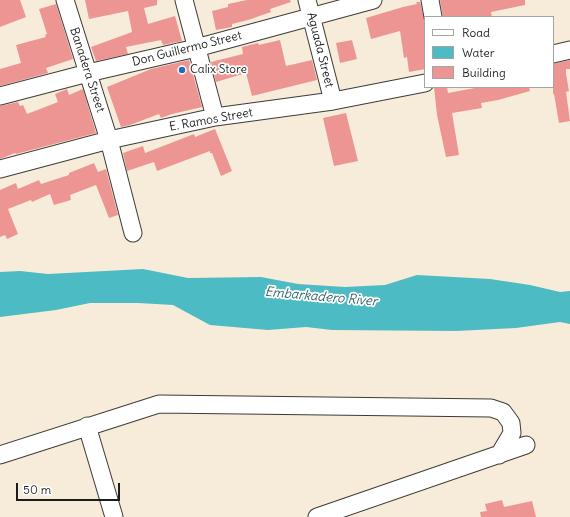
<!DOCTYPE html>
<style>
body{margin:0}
#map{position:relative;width:570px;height:517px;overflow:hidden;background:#f7ecda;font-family:Delius,sans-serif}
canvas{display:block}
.legend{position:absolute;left:424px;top:16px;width:130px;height:72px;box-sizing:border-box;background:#fff;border:1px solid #a4a4a4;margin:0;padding:5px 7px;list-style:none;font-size:12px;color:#1c1c1c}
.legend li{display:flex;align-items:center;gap:8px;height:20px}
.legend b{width:20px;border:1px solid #a4a4a4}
.scale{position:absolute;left:16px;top:483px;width:104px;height:18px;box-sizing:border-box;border:2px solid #1c1c1c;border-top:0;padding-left:5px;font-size:12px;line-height:14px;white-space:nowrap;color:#1c1c1c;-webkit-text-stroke:3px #fff;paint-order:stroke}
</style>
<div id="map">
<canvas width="570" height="517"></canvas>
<ul class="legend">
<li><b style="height:5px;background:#fff"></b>Road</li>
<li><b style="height:11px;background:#4dbbc3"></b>Water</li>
<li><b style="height:11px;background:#ed9592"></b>Building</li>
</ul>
<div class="scale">50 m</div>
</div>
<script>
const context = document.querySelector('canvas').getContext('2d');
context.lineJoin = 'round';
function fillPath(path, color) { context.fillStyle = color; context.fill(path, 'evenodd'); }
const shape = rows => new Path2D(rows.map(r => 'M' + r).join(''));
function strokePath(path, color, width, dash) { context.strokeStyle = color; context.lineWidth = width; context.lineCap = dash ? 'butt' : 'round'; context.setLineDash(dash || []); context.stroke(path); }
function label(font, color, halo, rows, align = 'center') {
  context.font = font + ' Delius,sans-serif'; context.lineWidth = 3.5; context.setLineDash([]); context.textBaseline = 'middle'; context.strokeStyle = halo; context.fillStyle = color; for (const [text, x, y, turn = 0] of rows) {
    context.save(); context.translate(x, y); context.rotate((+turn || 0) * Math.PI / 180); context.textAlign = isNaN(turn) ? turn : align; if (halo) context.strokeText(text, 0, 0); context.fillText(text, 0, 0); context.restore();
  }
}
fillPath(shape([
 [143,269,188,278,261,277,298,284,345,287,385,285,417,275,490,279,530,285,560,292,570,291,570,324,560,322,516,328,456,331,332,330,306,327,268,330,210,325,173,305,138,303,90,303,56,310,0,317,0,272,20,271,48,274]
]), '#4dbbc3');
fillPath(shape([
 [0,0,20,0,26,17,0,27],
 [85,0,157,0,157,5,144,8,148,24,175,16,182,41,163,45,161,40,126,47,128,54,96,61,91,47,132,32,128,11,89,19],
 [247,0,290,0,291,2,270,9,271,12,248,20,232,24,232,27,216,30,212,11,228,7,228,4],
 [440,0,525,0,525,5,491,12,492,17,443,17],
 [416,2,420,2,425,23,425,69,409,72,407,57,404,58,400,31,371,39,366,18,403,7,417,4],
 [56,4,73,59,46,68,48,73,0,86,0,69,21,63,16,45,46,37,45,35,47,34,39,9],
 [280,40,286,66,312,60,317,80,252,96,246,73,216,82,211,62,243,54,242,47,258,43,259,45],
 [352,40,357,59,340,63,336,43],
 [189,60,202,107,172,114,161,118,159,114,130,125,121,127,107,87,151,69],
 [570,60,570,69,566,69,566,74,569,91,566,92,570,121,559,123,554,94,553,94,553,64],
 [434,87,447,87,448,93,480,87,529,87,530,91,498,100,481,103,482,108,452,113,459,155,446,157,437,115],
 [67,89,69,95,83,89,96,133,16,154,15,153,0,159,0,106,18,102,20,106,23,105,27,114,58,102,55,94],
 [346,113,358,161,334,166,323,118],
 [215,129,232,171,221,176,212,153,210,153,210,151,157,171,154,162,127,171,123,153,143,146,145,153,194,134,195,137],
 [94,163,98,172,106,169,118,215,109,218,96,185,70,195,71,200,54,205,50,194,32,202,31,200,8,209,18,234,7,239,5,235,0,237,0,190,16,183,18,189,39,180,41,184,69,175,69,173],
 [502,500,504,507,532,501,536,517,481,517,480,512,487,511,485,504]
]), '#ed9592');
const street = shape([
 [65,0,109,140,133,233],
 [184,0,215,117],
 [307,0,333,101],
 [430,0,433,17],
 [553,54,570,50],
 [0,96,88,73,196,48,373,0],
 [0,169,109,140,215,117,333,101,425,83],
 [87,426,114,517],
 [0,455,159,404,491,408,503,412,511,423,512,433,499,455],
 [317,517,526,445]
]);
strokePath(street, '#3d3b38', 19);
strokePath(street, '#fff', 17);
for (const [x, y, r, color] of [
 [182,70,4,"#1f6fb2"]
]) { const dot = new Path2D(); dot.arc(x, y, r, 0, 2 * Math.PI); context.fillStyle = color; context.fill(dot); strokePath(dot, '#fff', 1.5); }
label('12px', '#1c1c1c', '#fff', [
 ["Don Guillermo Street",187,49,-14],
 ["Aguada Street",320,50,76],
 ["Banadera Street",87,70,72],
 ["E. Ramos Street",211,120,-10]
]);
label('12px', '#1c1c1c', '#fff', [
 ["Calix Store",190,70]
], 'left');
label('italic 13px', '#326467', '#fff', [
 ["Embarkadero River",321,297,5]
]);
</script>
